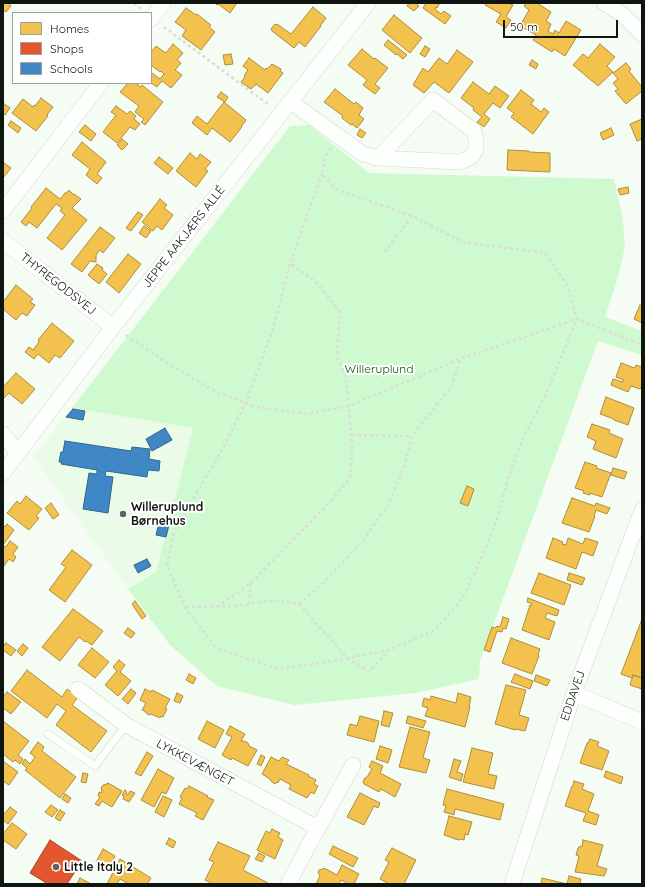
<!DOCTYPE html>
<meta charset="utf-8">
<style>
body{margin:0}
#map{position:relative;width:645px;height:887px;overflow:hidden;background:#f4fcf4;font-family:Quicksand,sans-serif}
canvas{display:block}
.frame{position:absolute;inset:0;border:4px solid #0f160f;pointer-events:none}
.legend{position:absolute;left:12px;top:12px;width:140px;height:72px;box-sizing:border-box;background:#fff;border:1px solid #9fa29f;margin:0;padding:5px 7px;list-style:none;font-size:12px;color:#0f160f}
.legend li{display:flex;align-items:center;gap:8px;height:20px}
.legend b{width:20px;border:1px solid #9fa29f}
.scale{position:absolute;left:503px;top:20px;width:115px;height:18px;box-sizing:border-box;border:2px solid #0f160f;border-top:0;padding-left:5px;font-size:12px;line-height:14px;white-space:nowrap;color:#0f160f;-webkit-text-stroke:3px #fff;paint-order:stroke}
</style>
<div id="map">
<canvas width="645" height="887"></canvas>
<div class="frame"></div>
<ul class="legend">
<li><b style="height:11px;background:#f2c14e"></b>Homes</li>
<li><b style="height:11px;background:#e4572e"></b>Shops</li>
<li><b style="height:11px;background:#3f88c5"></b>Schools</li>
</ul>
<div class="scale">50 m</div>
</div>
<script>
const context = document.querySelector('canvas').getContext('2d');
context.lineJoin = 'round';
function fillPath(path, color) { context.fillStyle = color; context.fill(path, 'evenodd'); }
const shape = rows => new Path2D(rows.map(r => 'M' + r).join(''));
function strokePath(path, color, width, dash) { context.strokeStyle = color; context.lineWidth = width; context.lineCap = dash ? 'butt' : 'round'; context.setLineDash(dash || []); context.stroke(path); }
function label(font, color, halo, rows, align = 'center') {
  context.font = font + ' Quicksand,sans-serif'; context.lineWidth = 4; context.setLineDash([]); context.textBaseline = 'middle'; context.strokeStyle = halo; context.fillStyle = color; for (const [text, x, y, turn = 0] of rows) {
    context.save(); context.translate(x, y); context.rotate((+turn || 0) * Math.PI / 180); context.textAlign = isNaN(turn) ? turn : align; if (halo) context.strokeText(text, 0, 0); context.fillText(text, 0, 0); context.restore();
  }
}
fillPath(shape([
 [72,408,193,428,156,572,128,589,33,457]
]), '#eafce8');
fillPath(shape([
 [309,125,369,173,614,179,623,220,625,247,618,277,605,317,642,331,642,355,598,341,480,661,479,679,415,693,294,705,217,686,170,645,128,589,156,572,193,428,72,408,290,126]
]), '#cff9ce');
const homes = shape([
 [3,3,10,3,9,4,11,6,6,12,3,10,3,3],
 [215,3,237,3,230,13,218,4,217,5,215,3],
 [409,3,415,3,419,6,414,11,407,6,409,3],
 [426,3,440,3,437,8,436,7,435,9,441,14,444,11,451,16,445,24,423,8,426,3],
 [486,3,508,3,513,5,506,17,511,20,506,28,496,22,501,14,485,5,486,3],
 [526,3,537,3,551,12,546,21,551,24,548,31,553,34,555,30,559,33,566,21,581,30,565,56,554,49,552,52,533,40,536,35,520,26,529,10,524,6,526,3],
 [313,7,326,18,320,26,321,26,305,47,299,42,294,48,272,31,271,29,275,24,277,25,277,24,291,34,313,7],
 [186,8,196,15,197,14,211,25,209,27,215,32,201,50,182,36,186,30,175,22,186,8],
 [394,15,422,38,410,53,382,30,394,15],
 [388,40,407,55,403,59,397,54,396,55,384,45,388,40],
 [173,44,183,53,177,60,181,63,175,70,182,75,171,88,162,81,157,87,151,83,151,75,152,73,160,79,164,74,161,71,160,72,151,65,151,52,156,46,166,53,173,44],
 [600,44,615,57,607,66,613,72,598,86,573,65,583,54,588,58,600,44],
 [425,46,430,49,425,57,420,54,425,46],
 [362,49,374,59,375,58,388,68,375,84,380,88,375,94,363,85,367,80,348,65,362,49],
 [457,50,473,62,449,93,434,82,424,93,413,85,423,68,428,72,439,58,447,64,457,50],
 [231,54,233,64,225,65,223,55,231,54],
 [249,58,265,70,266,68,267,69,272,64,281,69,280,71,283,73,268,93,256,84,256,85,255,85,251,89,241,82,245,77,244,76,248,70,243,66,249,58],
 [532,60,538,64,536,69,529,65,532,60],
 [626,63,631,69,629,71,642,87,642,91,626,104,615,91,618,89,613,83,618,79,613,73,626,63],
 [473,82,489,94,495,86,509,96,500,108,493,103,484,114,490,119,484,127,477,122,482,117,473,110,474,108,461,98,473,82],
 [128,83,135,83,141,87,142,85,163,102,145,125,141,122,144,119,135,112,139,106,120,92,128,83],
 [335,89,354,104,356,102,363,108,359,115,364,119,357,128,352,124,351,125,342,118,343,116,324,102,335,89],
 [521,90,534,100,531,104,541,112,544,108,549,112,533,134,511,117,514,113,507,108,521,90],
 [221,92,228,97,225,102,217,97,221,92],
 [41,98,53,107,47,115,48,116,36,131,12,113,23,99,33,107,34,105,35,106,41,98],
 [224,102,246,120,241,127,242,127,230,142,212,128,207,135,192,123,197,116,207,124,224,102],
 [3,103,10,108,5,115,3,113,3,103],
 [116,106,127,114,130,111,136,116,134,119,140,124,135,130,130,127,117,143,103,132,116,115,111,112,116,106],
 [642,119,642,139,637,141,630,124,642,119],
 [11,121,21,128,18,133,8,125,11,121],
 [85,125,96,134,91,141,79,132,85,125],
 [611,128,614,135,603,140,600,133,611,128],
 [360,129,366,133,362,138,357,135,360,129],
 [122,139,128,144,122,150,117,145,122,139],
 [82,142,106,162,97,174,102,178,97,184,86,175,90,169,72,155,82,142],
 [508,150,529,151,529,152,550,153,550,172,507,170,508,150],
 [190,153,197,159,200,154,211,162,205,169,208,171,196,187,176,171,190,153],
 [159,157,173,168,168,174,154,163,159,157],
 [3,162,11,168,3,178,3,162],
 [628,187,629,193,620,195,618,189,628,187],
 [46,188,60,199,65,193,66,193,69,190,72,193,73,195,74,194,81,199,72,208,87,220,62,250,47,238,65,215,60,211,62,208,56,204,37,228,29,222,26,226,21,222,32,208,31,207,46,188],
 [160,199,167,205,164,208,173,215,162,230,157,226,153,231,142,222,160,199],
 [138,212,143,215,131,231,126,228,138,212],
 [144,226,151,231,146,238,139,233,144,226],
 [100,227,115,238,103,253,100,250,96,255,96,262,90,261,82,272,71,264,100,227],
 [128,254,141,264,119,293,106,282,128,254],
 [97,264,103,268,102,270,107,274,99,284,88,275,97,264],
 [16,285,33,299,30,302,35,305,27,316,22,313,16,320,3,309,3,302,16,285],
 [640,305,642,306,642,323,634,319,640,305],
 [52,323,74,341,60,358,55,355,49,363,38,354,34,359,25,352,29,347,33,350,39,342,38,340,52,323],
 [621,363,635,368,636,365,642,367,642,385,640,389,631,386,628,392,611,385,613,379,623,382,624,380,616,377,621,363],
 [16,373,35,389,22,404,9,393,3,399,3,385,4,386,16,373],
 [606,397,634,408,628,425,614,420,614,419,600,414,606,397],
 [592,424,610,430,609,433,623,439,616,458,593,449,596,441,587,437,592,424],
 [585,462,597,466,596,468,611,473,602,497,590,493,590,495,583,493,584,491,575,488,585,462],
 [613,468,627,472,624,479,611,475,613,468],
 [467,486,474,489,468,506,460,503,467,486],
 [26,496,42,509,36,516,39,518,29,530,7,513,17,501,20,504,26,496],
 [572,498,595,506,596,503,610,508,607,514,596,510,594,516,595,516,589,532,562,523,572,498],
 [51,503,59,515,53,519,45,508,51,503],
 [7,524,14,530,3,545,3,525,5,527,7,524],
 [553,538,563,542,562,544,566,545,568,538,583,544,585,538,598,542,593,556,582,552,576,569,546,558,553,538],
 [10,541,18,547,13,554,16,557,13,562,9,559,4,566,3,546,6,547,10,541],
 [72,550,92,565,65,602,49,590,66,567,61,564,72,550],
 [539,573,571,585,564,605,531,593,539,573],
 [569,573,585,578,582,585,567,580,569,573],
 [528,598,559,610,557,616,547,613,545,618,555,622,549,640,522,630,530,605,531,606,532,604,527,602,528,598],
 [135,601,146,616,142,619,132,604,135,601],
 [73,609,103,631,92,645,86,641,85,642,79,637,60,661,42,647,73,609],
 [503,617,509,619,506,629,503,628,502,632,497,631,490,652,484,650,492,627,496,628,497,626,500,627,503,617],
 [642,619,642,678,633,675,632,678,621,674,642,619],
 [128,628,135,633,131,638,124,633,128,628],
 [511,638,540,649,538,655,539,656,532,674,502,663,511,638],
 [6,643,16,650,11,656,3,650,3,647,6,643],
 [23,644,28,648,22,656,17,651,23,644],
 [92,648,109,662,95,678,78,665,92,648],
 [119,660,125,665,120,672,131,681,118,696,105,685,117,671,113,667,119,660],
 [27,670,62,697,67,689,78,697,72,705,107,731,91,752,56,725,66,711,57,704,47,718,11,691,27,670],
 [189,674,196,678,193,684,186,680,189,674],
 [515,674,533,681,530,689,511,682,515,674],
 [536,675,550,680,547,686,534,681,536,675],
 [633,675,642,678,642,689,630,685,633,675],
 [506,685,526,690,519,715,529,718,525,731,515,729,515,730,495,724,506,685],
 [131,689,136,693,128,704,122,699,131,689],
 [145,689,151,692,152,690,170,699,165,708,167,709,163,717,161,716,160,718,151,714,149,715,146,713,145,711,142,710,146,703,140,700,145,689],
 [7,692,21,702,11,714,3,708,3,697,7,692],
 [177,693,183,696,180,703,174,701,177,693],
 [458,693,471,697,469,707,470,707,465,727,425,716,428,708,422,706,424,698,430,700,431,696,456,703,458,693],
 [384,711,393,713,389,727,381,725,384,711],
 [360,716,379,721,374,742,347,735,350,724,357,726,360,716],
 [408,716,426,721,423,728,406,723,408,716],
 [3,721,29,741,18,755,23,759,20,764,15,760,13,762,3,754,3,721],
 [207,721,224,730,215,748,198,739,207,721],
 [230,726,245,734,241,741,244,741,248,743,249,746,257,750,248,766,232,758,231,760,222,755,232,737,226,734,230,726],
 [410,727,430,732,423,758,430,760,426,773,399,767,410,727],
 [590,739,599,742,597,746,609,751,602,770,580,763,587,743,588,743,590,739],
 [38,742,44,747,42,751,76,777,60,798,25,770,27,768,22,764,25,759,30,764,35,757,30,753,38,742],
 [380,746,392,750,388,763,376,759,380,746],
 [472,748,493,753,488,774,497,776,494,789,463,782,472,748],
 [147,752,153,756,141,776,135,773,147,752],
 [261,755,265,757,261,766,257,764,261,755],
 [271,757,279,761,282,757,289,760,286,764,309,775,308,776,316,780,314,784,318,786,314,794,311,792,307,798,289,789,291,785,280,779,278,783,277,782,275,784,271,781,270,779,262,774,271,757],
 [454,759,461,761,457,772,463,774,461,781,449,777,454,759],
 [3,761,18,772,9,785,3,781,3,761],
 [372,761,383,766,380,773,401,784,395,797,381,789,379,792,364,784,363,781,365,778,367,777,372,769,369,767,372,761],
 [158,769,174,778,166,794,162,792,154,807,141,800,158,769],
 [606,771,623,777,621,784,604,777,606,771],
 [83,773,88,774,86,783,81,782,83,773],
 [574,781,584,784,582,789,594,794,588,811,599,815,596,825,583,821,586,813,565,806,572,786,573,786,574,781],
 [108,783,122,791,112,807,102,801,99,806,95,804,100,797,98,796,99,792,101,793,102,791,101,788,103,785,107,784,108,783],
 [189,786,208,796,207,797,214,800,203,820,195,816,197,813,179,804,182,798,180,797,185,788,187,789,189,786],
 [447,789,504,804,500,820,455,809,454,815,444,812,446,806,443,805,447,789],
 [125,790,127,792,126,794,128,795,130,791,135,793,129,802,123,799,124,796,122,795,125,790],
 [360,793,380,803,378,808,374,806,364,825,347,817,360,793],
 [65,794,71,798,68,803,62,799,65,794],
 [163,796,172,800,164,817,155,812,163,796],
 [51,805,58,810,52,817,45,812,51,805],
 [10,807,17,812,8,824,3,820,3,815,10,807],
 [60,810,65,813,60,821,55,818,60,810],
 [449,816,472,822,468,835,465,834,464,840,461,839,459,840,455,839,453,838,444,835,449,816],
 [12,823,27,834,16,849,3,840,3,834,12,823],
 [272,829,280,833,278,837,283,840,275,859,257,850,266,831,270,833,272,829],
 [169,838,176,842,173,848,166,844,169,838],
 [583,840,603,845,597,866,607,869,604,876,575,872,579,856,576,855,578,848,580,846,582,847,583,840],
 [218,842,250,856,243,870,268,883,268,884,213,884,205,880,214,862,209,860,218,842],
 [333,846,358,858,353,867,329,854,333,846],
 [392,848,416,860,404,884,389,884,380,879,389,862,385,860,392,848],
 [103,849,115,856,108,869,96,862,103,849],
 [259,853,265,856,262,862,255,859,259,853],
 [120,859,151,878,147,884,129,884,120,879,117,884,107,884,120,859],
 [342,865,359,874,354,884,349,884,341,880,339,884,316,884,320,876,318,873,319,870,323,869,324,868,337,875,342,865],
 [569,876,581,879,580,884,541,884,542,878,567,884,569,876],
 [80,878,91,884,77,884,80,878]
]);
fillPath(homes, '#f2c14e');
strokePath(homes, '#ae8e3b', 1);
const shops = shape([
 [50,840,82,861,67,884,48,884,30,873,50,840]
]);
fillPath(shops, '#e4572e');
strokePath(shops, '#a44425', 1);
const schools = shape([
 [73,409,85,411,83,420,66,417,73,409],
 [165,428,172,440,152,451,146,439,165,428],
 [65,441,131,451,132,447,150,449,149,459,160,461,159,471,148,470,147,477,106,471,105,476,113,477,108,513,83,509,89,473,97,474,97,470,61,464,62,462,59,462,61,452,63,452,65,441],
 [160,519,170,521,166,537,156,535,160,519],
 [147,559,151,566,138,573,134,565,147,559]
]);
fillPath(schools, '#3f88c5');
strokePath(schools, '#31668e', 1);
const lane = shape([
 [48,734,95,766,126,725]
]);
const street = shape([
 [604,3,623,15,642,34],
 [151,19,163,3],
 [291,102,363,154,378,158,460,162,471,157,476,150,476,141,474,131,433,100,378,158],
 [3,211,101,83],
 [3,241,113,327],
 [3,434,18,453],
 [3,473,113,327,368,3],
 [78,689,126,725,318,828],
 [574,693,642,722],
 [288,884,318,828,353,765],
 [512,884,574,693,642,510]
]);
strokePath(lane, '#cfd7cf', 8);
strokePath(street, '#cfd7cf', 16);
strokePath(shape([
 [134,3,141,9],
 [164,27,269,105],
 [331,148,325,157,322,174,337,190,412,216,463,242,545,253,567,285,577,319,642,345],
 [322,174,290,263,274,326,246,402,222,450,174,532,167,566,185,607,216,648,279,669,327,662,389,650,435,630,462,599,479,564,496,522,509,476,523,438,546,394,577,319],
 [385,252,412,216],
 [126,335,172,366,215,391,256,407,307,414,349,406,460,359,576,319],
 [352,435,412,436],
 [249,604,251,583],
 [299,604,324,582,361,543,388,505,404,467,412,436,451,387,460,360],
 [186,607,235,606,274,600,299,604,347,658,369,672,389,650],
 [217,607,251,583,330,502,351,476,352,444,346,378,337,356,340,312,316,282,290,263]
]), '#dadcda', 2.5, [3, 3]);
strokePath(lane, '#fdfffd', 7);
strokePath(street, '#fdfffd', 15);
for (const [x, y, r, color] of [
 [123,514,4,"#5f665f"],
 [56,867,4,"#5f665f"]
]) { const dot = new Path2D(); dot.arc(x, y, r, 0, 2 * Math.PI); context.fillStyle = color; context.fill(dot); strokePath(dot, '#fff', 1.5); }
label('12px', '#0f160f', '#fff', [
 ["JEPPE AAKJÆRS ALLÉ",184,237,-52],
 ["THYREGODSVEJ",58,284,38],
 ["EDDAVEJ",573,696,-71],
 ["LYKKEVÆNGET",195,763,28]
]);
label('12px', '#005107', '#fff', [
 ["Willeruplund",379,369]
]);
label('bold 12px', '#0f160f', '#fff', [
 ["Willeruplund",131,507],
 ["Børnehus",131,521],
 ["Little Italy 2",64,867]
], 'left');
</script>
